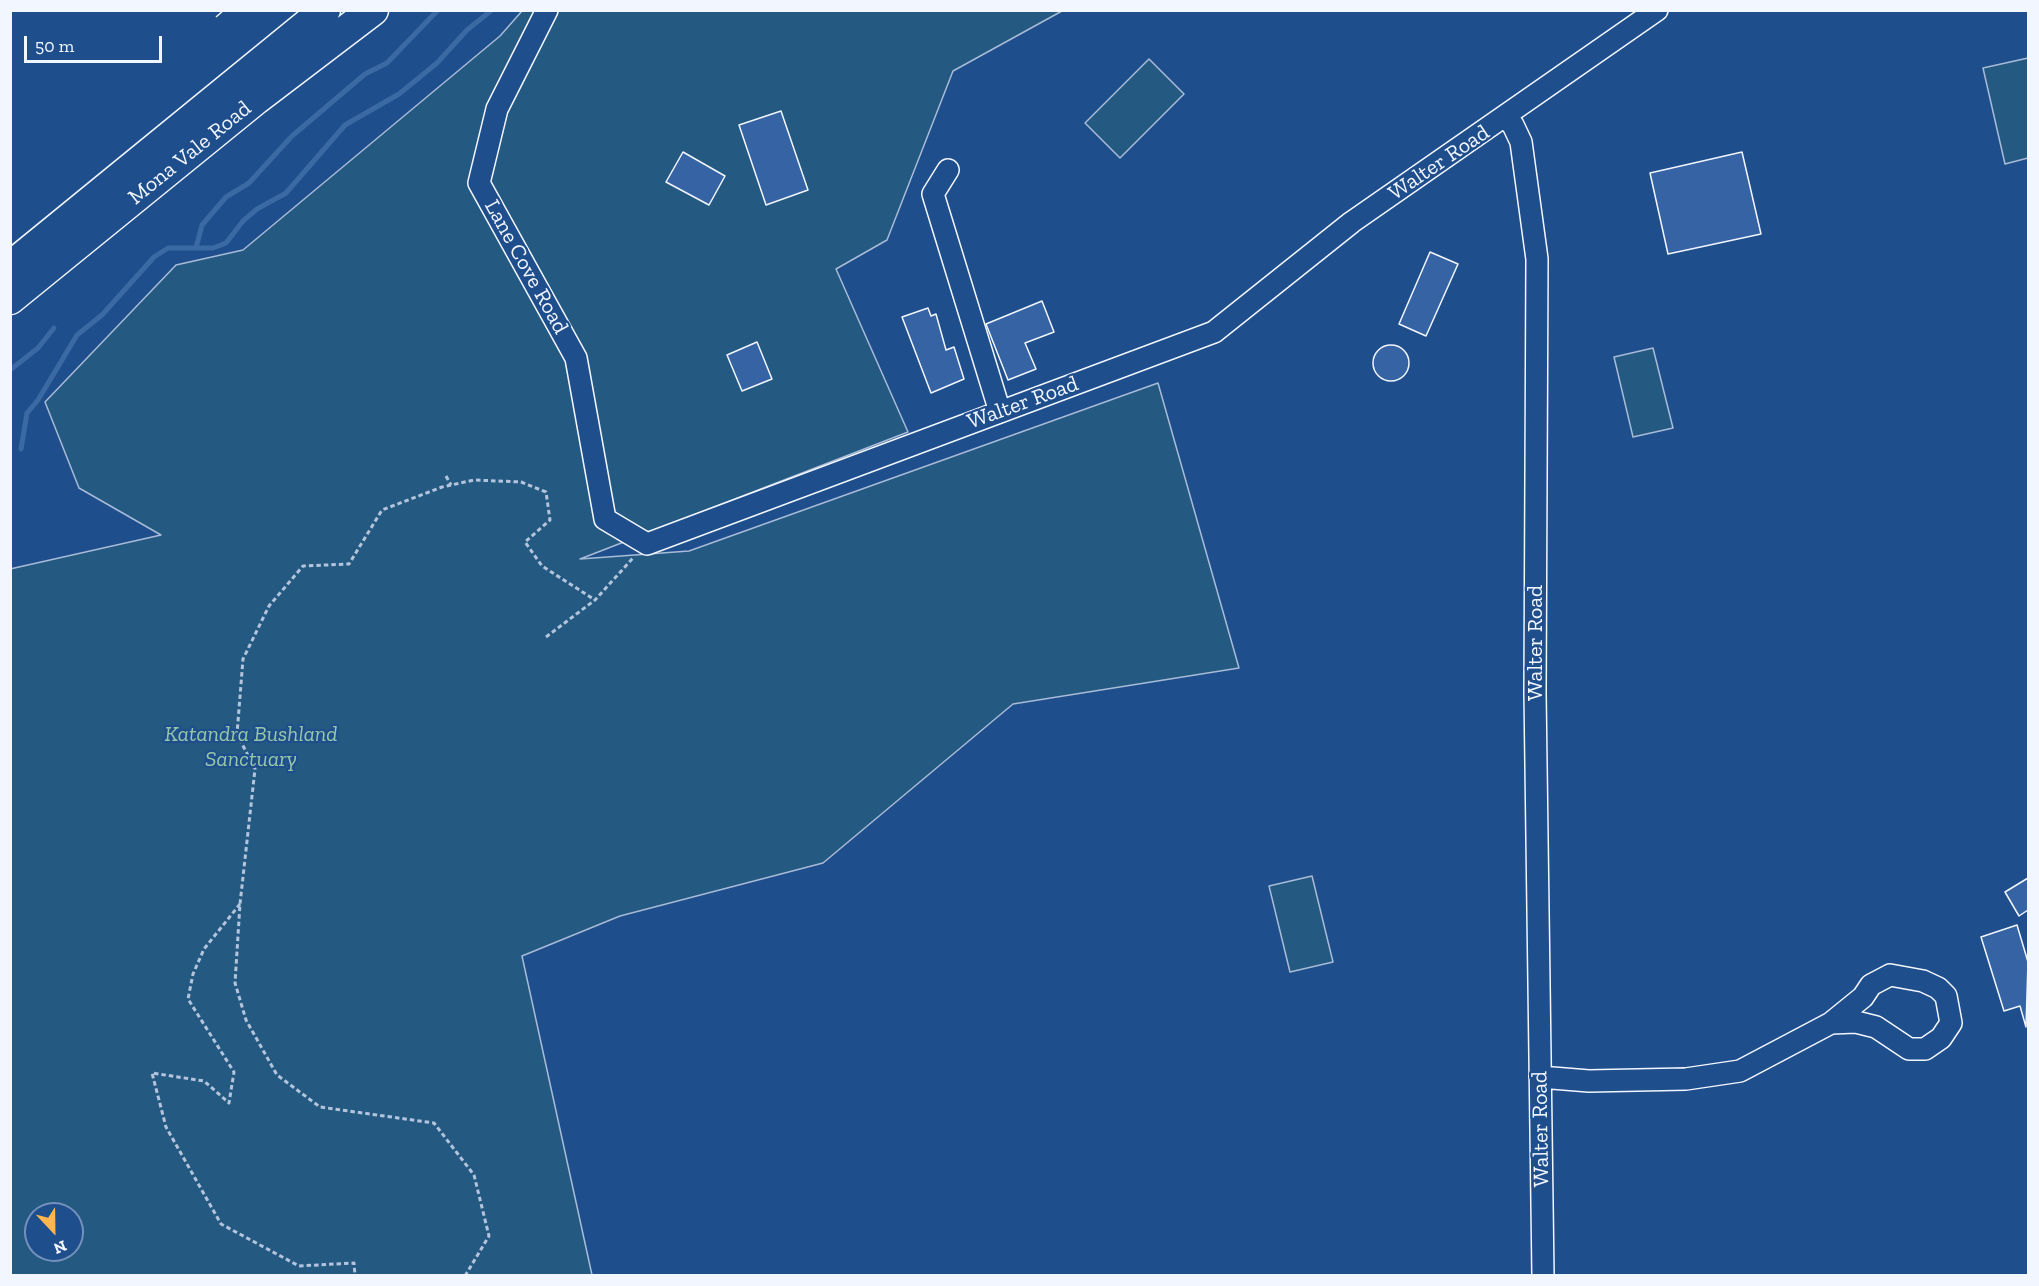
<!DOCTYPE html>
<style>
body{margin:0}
#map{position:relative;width:2039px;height:1286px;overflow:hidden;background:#1f4e8c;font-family:"Zilla Slab",serif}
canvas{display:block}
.frame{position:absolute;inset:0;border:12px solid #f2f6ff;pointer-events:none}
.north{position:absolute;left:24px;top:1202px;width:60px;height:60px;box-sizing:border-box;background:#1f4e8c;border:2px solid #7391ba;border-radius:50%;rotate:158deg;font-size:16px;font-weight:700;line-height:24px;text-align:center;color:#f2f6ff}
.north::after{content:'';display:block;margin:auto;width:21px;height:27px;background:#ffb74d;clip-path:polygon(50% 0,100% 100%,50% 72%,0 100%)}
.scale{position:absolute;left:24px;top:36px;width:138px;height:27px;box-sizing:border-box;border:3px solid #f2f6ff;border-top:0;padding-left:8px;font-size:18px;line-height:21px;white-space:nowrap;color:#f2f6ff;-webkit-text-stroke:4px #1f4e8c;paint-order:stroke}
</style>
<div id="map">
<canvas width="2039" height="1286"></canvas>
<div class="frame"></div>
<div class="north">N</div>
<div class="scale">50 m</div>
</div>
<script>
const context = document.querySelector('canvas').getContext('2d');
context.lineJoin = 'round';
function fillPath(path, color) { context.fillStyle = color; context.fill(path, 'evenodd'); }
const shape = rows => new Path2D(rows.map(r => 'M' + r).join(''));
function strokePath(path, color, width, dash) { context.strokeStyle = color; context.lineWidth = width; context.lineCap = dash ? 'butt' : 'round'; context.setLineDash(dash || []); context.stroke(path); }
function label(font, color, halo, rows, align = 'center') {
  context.font = font + ' "Zilla Slab",serif'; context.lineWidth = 4.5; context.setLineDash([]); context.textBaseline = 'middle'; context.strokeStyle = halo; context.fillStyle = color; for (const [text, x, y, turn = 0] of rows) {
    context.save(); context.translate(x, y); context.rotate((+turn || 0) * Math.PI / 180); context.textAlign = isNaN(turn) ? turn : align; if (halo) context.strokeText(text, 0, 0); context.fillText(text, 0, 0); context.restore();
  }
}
const green = shape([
 [522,11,1062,11,953,71,887,240,836,269,908,432,580,559,689,551,1158,383,1239,668,1013,704,823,863,620,916,522,956,592,1275,11,1275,10,569,161,535,79,488,45,402,176,265,243,250,500,36,522,11],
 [36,1214,72,1214,72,1250,36,1250,36,1214],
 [2028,58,2028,158,2005,164,1983,68,2028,58],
 [1149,59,1184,94,1120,158,1085,123,1149,59],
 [1653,348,1673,428,1633,437,1614,357,1653,348],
 [1312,876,1333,962,1290,972,1269,886,1312,876]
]);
fillPath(green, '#245a82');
strokePath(green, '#a8bbd7', 1.5);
strokePath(shape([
 [196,248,213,248,226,243,243,221,257,209,286,193,345,125,399,94,437,63,467,30,492,10],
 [10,370,38,348,54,328],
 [21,449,27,413,38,400,77,335,102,315,154,257,168,248,196,248,202,225,226,197,249,183,292,136,365,74,387,63,438,10]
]), '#3b69a3', 5);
const building = shape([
 [781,111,808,190,766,205,739,125,781,111],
 [683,152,725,176,709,205,666,182,683,152],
 [1742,152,1761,234,1668,254,1650,173,1742,152],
 [1430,252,1458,264,1426,336,1399,324,1430,252],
 [1042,301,1054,332,1025,343,1036,369,1008,380,986,324,1042,301],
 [928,308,931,316,936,314,946,350,954,347,964,379,931,393,902,317,928,308],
 [757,342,772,379,742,391,727,355,757,342],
 '1373 363a18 18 0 1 1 36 0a18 18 0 1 1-36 0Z',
 [2028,878,2028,910,2019,916,2005,892,2028,878],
 [2017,925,2028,962,2026,1027,2020,1006,2004,1011,1981,937,2017,925]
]);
fillPath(building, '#3563a3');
strokePath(building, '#f2f6ff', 1.5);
const minor = shape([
 [547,10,497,109,479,183,576,358,605,519,647,544,1214,332,1352,222,1657,10],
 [1505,117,1513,125,1521,142,1537,259,1535,692,1543,1276],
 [948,170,933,194,1000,412],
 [1540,1077,1589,1081,1686,1079,1740,1071,1831,1023,1856,1022,1876,1027,1909,1049,1925,1049,1941,1038,1951,1023,1946,996,1938,988,1923,981,1890,975,1871,985,1863,997,1831,1023]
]);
const highway = shape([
 [10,267,325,10],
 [10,299,256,99,373,10]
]);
strokePath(minor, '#f2f6ff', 24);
strokePath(highway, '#f2f6ff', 33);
strokePath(shape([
 [446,476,451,485],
 [546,637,595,600,633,558],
 [240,904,204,949,193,974,188,999,234,1072,229,1103,204,1081,152,1073,166,1127,221,1224,299,1266,354,1263,355,1276],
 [465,1276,489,1236,474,1175,434,1123,320,1107,277,1075,246,1020,235,983,240,904,255,769,237,734,243,659,269,606,303,566,349,564,382,510,442,487,474,480,521,482,546,492,550,520,525,542,542,566,595,600]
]), '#b3c4dc', 3, [4.5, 3]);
strokePath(minor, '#1f4e8c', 21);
strokePath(highway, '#1f4e8c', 30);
strokePath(shape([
 [216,17,224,10]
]), '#f2f6ff', 1.5, [8, 3]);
label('22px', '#f2f6ff', '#1f4e8c', [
 ["Mona Vale Road",190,153,-39],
 ["Walter Road",1439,163,-34],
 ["Lane Cove Road",526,267,61],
 ["Walter Road",1023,403,-20],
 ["Walter Road",1536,643,-90],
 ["Walter Road",1541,1129,-91]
]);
label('italic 22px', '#97c8a6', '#1f4e8c', [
 ["Katandra Bushland",251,735],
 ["Sanctuary",251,760]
]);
</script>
